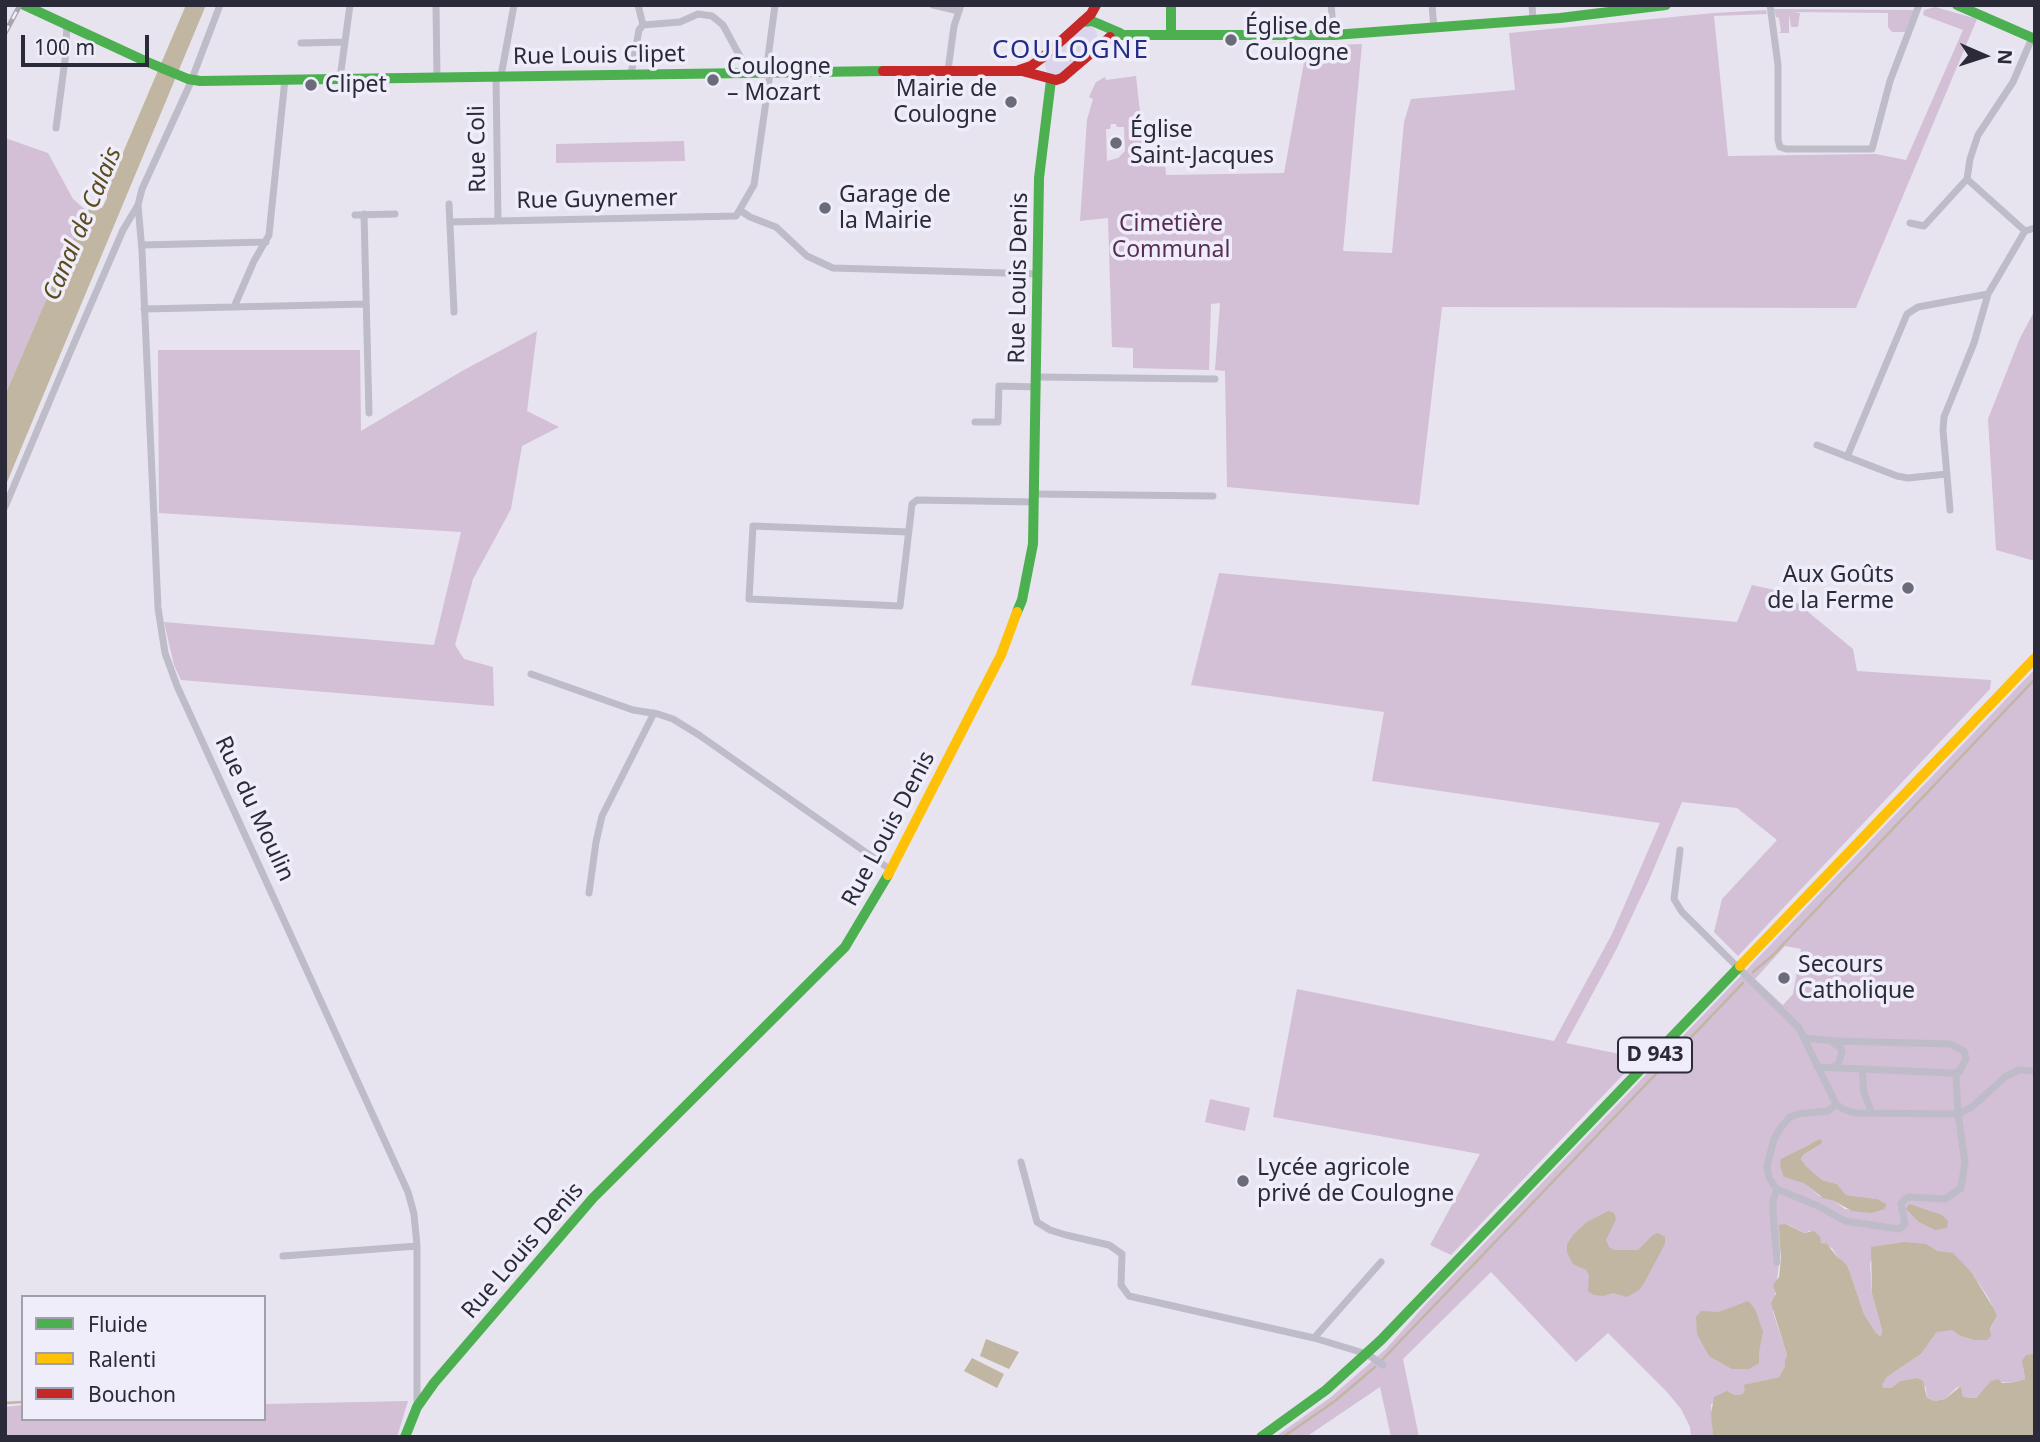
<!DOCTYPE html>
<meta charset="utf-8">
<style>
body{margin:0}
#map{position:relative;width:2040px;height:1442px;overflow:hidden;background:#e7e4ef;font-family:"Noto Sans",sans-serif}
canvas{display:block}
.frame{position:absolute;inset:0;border:7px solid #2a2a39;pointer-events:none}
.legend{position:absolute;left:21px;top:1295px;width:245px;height:126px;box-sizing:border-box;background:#f0edfa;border:2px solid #a19fad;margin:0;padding:9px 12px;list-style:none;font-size:21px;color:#2a2a39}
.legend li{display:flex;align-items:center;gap:14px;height:35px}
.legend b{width:35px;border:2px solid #a19fad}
.north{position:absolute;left:1949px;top:21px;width:70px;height:70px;-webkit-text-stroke:5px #f0edfa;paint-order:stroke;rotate:93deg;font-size:19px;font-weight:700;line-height:28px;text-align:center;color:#2a2a39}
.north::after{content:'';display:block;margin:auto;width:24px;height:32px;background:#2a2a39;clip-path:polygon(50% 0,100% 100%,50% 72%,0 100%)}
.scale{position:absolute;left:21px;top:35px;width:128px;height:32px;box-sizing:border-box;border:4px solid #2a2a39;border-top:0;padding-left:9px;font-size:21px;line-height:24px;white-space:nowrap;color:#2a2a39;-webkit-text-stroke:5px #f0edfa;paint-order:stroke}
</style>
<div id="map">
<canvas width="2040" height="1442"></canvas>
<div class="frame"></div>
<ul class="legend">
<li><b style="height:9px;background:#4caf50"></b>Fluide</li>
<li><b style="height:9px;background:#ffc107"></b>Ralenti</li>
<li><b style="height:9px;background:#c62828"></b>Bouchon</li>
</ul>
<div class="north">N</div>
<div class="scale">100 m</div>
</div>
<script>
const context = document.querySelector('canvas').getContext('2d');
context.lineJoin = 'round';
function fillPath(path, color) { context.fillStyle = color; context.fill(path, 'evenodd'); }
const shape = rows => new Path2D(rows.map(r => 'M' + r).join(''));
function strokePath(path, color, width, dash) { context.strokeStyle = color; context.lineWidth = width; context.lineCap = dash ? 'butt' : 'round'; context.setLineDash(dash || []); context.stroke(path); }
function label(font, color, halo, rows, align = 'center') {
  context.font = font + ' "Noto Sans",sans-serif'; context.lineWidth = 7; context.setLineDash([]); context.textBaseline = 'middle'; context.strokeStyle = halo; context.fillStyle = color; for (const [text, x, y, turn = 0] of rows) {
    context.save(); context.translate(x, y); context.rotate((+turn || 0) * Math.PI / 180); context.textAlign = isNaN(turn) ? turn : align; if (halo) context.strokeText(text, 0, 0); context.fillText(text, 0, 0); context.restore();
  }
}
fillPath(shape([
 [1935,7,1977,19,1856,308,1442,307,1419,505,1227,487,1225,371,1215,370,1220,303,1211,304,1209,370,1133,368,1133,348,1112,347,1108,218,1080,221,1087,120,1093,99,1089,97,1096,82,1105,77,1106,80,1136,76,1144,149,1164,148,1166,175,1284,173,1307,46,1362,44,1343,251,1392,253,1404,122,1411,99,1515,90,1509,33,1714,13,1766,10,1767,14,1714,16,1728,156,1876,154,1906,160,1963,30,1923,15,1924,10],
 [1111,124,1116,124,1117,127,1124,127,1125,151,1118,158,1107,161,1106,129,1110,129],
 [1774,9,1914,10,1905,32,1892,32,1888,27,1888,13,1793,12,1800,13,1798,27,1791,27,1789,13,1789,33,1779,33,1781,31,1779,18,1776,17],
 [5,138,48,153,73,199,87,211,62,263,5,395],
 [684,141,685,161,556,163,556,144],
 [2035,310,2035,561,1996,550,1988,419,2020,338],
 [537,331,527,411,559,427,522,446,511,509,473,579,455,645,464,659,493,667,494,706,181,680,174,665,164,622,434,645,461,532,159,513,158,350,360,350,361,431,462,371],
 [1219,573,1737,622,1752,585,1784,592,1853,649,1857,671,1991,680,1990,689,1738,956,1714,932,1722,899,1777,840,1737,808,1682,802,1649,880,1616,950,1566,1043,1639,1058,1451,1255,1430,1245,1480,1154,1273,1117,1297,989,1554,1041,1612,934,1660,823,1372,781,1384,712,1191,685],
 [2035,669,2035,1353,2026,1355,2023,1368,2025,1379,2011,1383,1992,1381,1976,1398,1963,1397,1961,1386,1956,1388,1945,1399,1935,1401,1927,1398,1926,1388,1917,1378,1900,1381,1891,1388,1884,1388,1882,1385,1887,1377,1921,1354,1937,1332,1946,1329,1952,1330,1960,1336,1974,1340,1990,1330,1997,1316,1988,1297,1972,1273,1926,1245,1873,1255,1870,1264,1872,1294,1882,1330,1882,1334,1880,1336,1876,1333,1864,1314,1848,1267,1838,1258,1832,1248,1821,1243,1810,1231,1804,1233,1787,1224,1781,1248,1773,1312,1787,1355,1785,1360,1785,1366,1779,1377,1748,1384,1743,1386,1746,1389,1743,1394,1734,1395,1711,1404,1713,1437,1691,1437,1690,1427,1681,1409,1667,1392,1608,1333,1576,1362,1491,1272,1403,1359,1419,1437,1391,1437,1380,1387,1306,1437,1275,1437,1331,1397,1386,1349,1424,1306],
 [1785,946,1801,949,1793,994,1783,1005,1755,979],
 [1810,1144,1821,1144,1803,1155,1801,1159,1806,1166,1822,1180,1837,1184,1846,1195,1877,1199,1871,1213,1845,1209,1834,1201,1819,1196,1804,1182,1784,1177,1793,1153],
 [1210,1099,1250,1108,1245,1131,1205,1122],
 [408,1401,397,1437,5,1437,5,1407,23,1405,23,1419,264,1419,264,1404]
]), '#d3bfd6');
fillPath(shape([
 [1092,25,1097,33,1096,42,1059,76,1047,72,1044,61,1080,27]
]), '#dad4ed');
fillPath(shape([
 [186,5,206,5,5,487,5,395,62,263,87,211,94,206,102,208,107,198,107,190],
 [1820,1139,1822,1141,1821,1144,1803,1155,1801,1159,1806,1166,1822,1180,1837,1184,1846,1195,1877,1199,1886,1204,1885,1209,1871,1213,1852,1211,1834,1201,1823,1198,1804,1183,1784,1177,1780,1166,1781,1159],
 [1909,1204,1942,1215,1948,1221,1947,1228,1935,1230,1919,1222,1906,1209],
 [1608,1211,1614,1213,1616,1219,1606,1240,1609,1247,1614,1250,1638,1250,1653,1235,1658,1233,1665,1237,1665,1244,1644,1283,1639,1290,1627,1297,1613,1293,1603,1296,1594,1295,1588,1291,1589,1275,1586,1270,1573,1264,1567,1252,1567,1244,1573,1235,1587,1222],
 [1786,1224,1804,1233,1814,1231,1820,1237,1821,1243,1827,1244,1838,1258,1843,1261,1848,1267,1864,1314,1876,1333,1880,1336,1882,1334,1882,1330,1872,1294,1871,1247,1905,1242,1915,1243,1926,1244,1937,1251,1953,1253,1972,1273,1994,1309,1997,1316,1990,1329,1991,1336,1987,1340,1974,1340,1960,1336,1952,1330,1937,1332,1921,1354,1887,1377,1882,1385,1884,1388,1891,1388,1900,1381,1917,1378,1923,1381,1927,1398,1935,1401,1945,1399,1961,1386,1963,1397,1976,1398,1991,1381,1998,1379,2002,1383,2011,1383,2025,1379,2022,1361,2026,1355,2035,1353,2035,1437,1713,1437,1711,1414,1714,1397,1727,1391,1734,1395,1743,1394,1745,1389,1743,1385,1779,1377,1785,1366,1785,1360,1787,1355,1771,1303,1776,1294,1773,1285,1779,1277,1781,1259,1779,1225],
 [1748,1301,1755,1309,1763,1332,1759,1352,1759,1363,1749,1369,1732,1369,1709,1356,1697,1334,1696,1317,1701,1311,1719,1312],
 [986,1339,1019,1352,1009,1369,980,1356],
 [972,1358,1004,1374,997,1388,964,1371]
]), '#c0b6a1');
strokePath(shape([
 [1753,972,1772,956,2035,679],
 [1383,1359,1743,983],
 [5,1403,23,1402],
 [1283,1437,1335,1401,1375,1367]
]), '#c0b6a1', 2.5);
strokePath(shape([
 [436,5,437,77],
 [933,5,959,11],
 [1331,5,1334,35],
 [1432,5,1434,28],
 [1532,5,1533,20],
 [1770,5,1778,65,1778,140,1780,147,1786,149,1872,149,1890,81,1919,5],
 [643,25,680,22,698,14,712,16,723,25,749,73],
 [301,43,345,42],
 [948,70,954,26,961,5],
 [766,73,775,5],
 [631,74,639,30,643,25,638,5],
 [496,76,498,221],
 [501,76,514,5],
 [340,78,350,5],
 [56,128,65,60,67,25],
 [1967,179,2025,231,2035,228],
 [449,204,454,312],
 [138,205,142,251,158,608,165,653,177,686,408,1192,414,1214,417,1246,417,1406],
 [741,211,750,217,776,227,807,256,833,268,1038,274],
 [364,214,369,413],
 [355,215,395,214],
 [450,222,736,216,754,185,770,73],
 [1910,223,1924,226,1967,179,1970,159,1978,135,2013,82,2032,38],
 [142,245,266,242],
 [234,307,254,261,269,235,285,79],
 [144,309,366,304],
 [1037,377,1215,379],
 [975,422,998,422,999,386,1037,387],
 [1817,445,1897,476,1908,478,1947,474],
 [1847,457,1907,314,1918,307,1988,294],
 [1035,494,1213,496],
 [5,507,69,355,123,230,138,205,142,189,190,84,220,5],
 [1950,510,1943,430,1944,417,1974,343,1988,294,2025,231],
 [908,532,753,526,749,599,900,606,912,504,917,500,1035,502],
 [531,674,633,710,658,714,673,719,699,735,891,870],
 [1680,850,1674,899,1682,912,1799,1028,1836,1104,1843,1109,1855,1113,1958,1114,1972,1107,2005,1077,2019,1070,2035,1071],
 [589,893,596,842,602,816,654,713],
 [1804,1038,1837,1041,1950,1044,1964,1051,1966,1059,1959,1072,1951,1073,1817,1067],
 [1832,1068,1838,1065,1842,1052,1840,1047,1833,1043],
 [1862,1069,1864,1093,1872,1113],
 [1836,1104,1828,1111,1798,1114,1790,1117,1781,1127,1774,1139,1770,1154,1767,1166,1769,1178,1777,1189,1818,1206,1845,1221,1899,1229,1905,1224,1901,1204,1905,1199,1909,1197,1945,1199,1961,1188,1965,1162,1958,1114,1956,1072],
 [1021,1162,1037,1222,1050,1230,1066,1235,1109,1245,1122,1254,1121,1285,1129,1296,1314,1338],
 [1777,1189,1773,1201,1773,1213,1777,1262],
 [283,1256,417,1246],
 [1381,1262,1314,1338,1367,1354,1383,1365]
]), '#bebcc8', 7);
strokePath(shape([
 [24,5,145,61,188,79,200,81,883,71],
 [1171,5,1171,34],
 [1957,5,2035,39],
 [1082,22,1092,21,1120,33],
 [1110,37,1118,35,1334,35,1560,18,1666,5],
 [1017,612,1022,600,1033,544,1039,178,1051,80],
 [405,1437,417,1407,434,1383,593,1198,845,947,888,875],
 [1261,1437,1326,1390,1381,1340,1740,966]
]), '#4caf50', 10);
strokePath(shape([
 [888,875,1001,655,1017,612],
 [1740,966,2035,658]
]), '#ffc107', 10);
strokePath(shape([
 [1019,70,1031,66,1042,58,1091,14,1096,5],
 [883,71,1022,71,1056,80,1062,78,1110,37]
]), '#c62828', 10);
const rail = shape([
 [5,33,20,5]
]);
strokePath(rail, '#a7a6b0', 5);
strokePath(rail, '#f0edfa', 2.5, [8]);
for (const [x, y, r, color] of [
 [1231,40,7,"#6c6b79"],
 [713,80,7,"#6c6b79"],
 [311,85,7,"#6c6b79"],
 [1011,102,7,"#6c6b79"],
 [1116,143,7,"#6c6b79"],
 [825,208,7,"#6c6b79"],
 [1908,588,7,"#6c6b79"],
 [1784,978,7,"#6c6b79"],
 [1243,1181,7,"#6c6b79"]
]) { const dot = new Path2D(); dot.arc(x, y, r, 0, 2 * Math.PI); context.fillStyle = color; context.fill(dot); strokePath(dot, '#f0edfa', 2.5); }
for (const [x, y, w] of [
 [1655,1055,74]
]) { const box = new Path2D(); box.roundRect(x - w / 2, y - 17.5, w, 35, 5); context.fillStyle = '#f0edfa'; context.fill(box); strokePath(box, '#2a2a39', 2); }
label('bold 21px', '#2a2a39', null, [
 ["D 943",1655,1055]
]);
label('23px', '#2a2a39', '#f0edfa', [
 ["Église de",1245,27],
 ["Coulogne",1245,53],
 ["Coulogne",727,67],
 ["– Mozart",727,93],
 ["Clipet",325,85],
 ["Mairie de",997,89,"right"],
 ["Coulogne",997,115,"right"],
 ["Église",1130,130],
 ["Saint-Jacques",1130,156],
 ["Garage de",839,195],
 ["la Mairie",839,221],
 ["Aux Goûts",1894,575,"right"],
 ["de la Ferme",1894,601,"right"],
 ["Secours",1798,965],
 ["Catholique",1798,991],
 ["Lycée agricole",1257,1168],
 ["privé de Coulogne",1257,1194]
], 'left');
label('23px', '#2a2a39', '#f0edfa', [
 ["Rue Louis Clipet",599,56,-1],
 ["Rue Coli",478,149,-91],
 ["Rue Guynemer",597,200,-1],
 ["Rue Louis Denis",1019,278,-89],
 ["Rue du Moulin",254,809,65],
 ["Rue Louis Denis",889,829,-62],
 ["Rue Louis Denis",523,1251,-49]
]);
label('23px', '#582e56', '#f0edfa', [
 ["Cimetière",1171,224],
 ["Communal",1171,250]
]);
label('italic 24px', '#5b4c20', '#f0edfa', [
 ["Canal de Calais",83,224,-67]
]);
context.letterSpacing = '2px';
label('26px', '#242c88', '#f0edfa', [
 ["COULOGNE",1071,51]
]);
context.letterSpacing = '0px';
</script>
